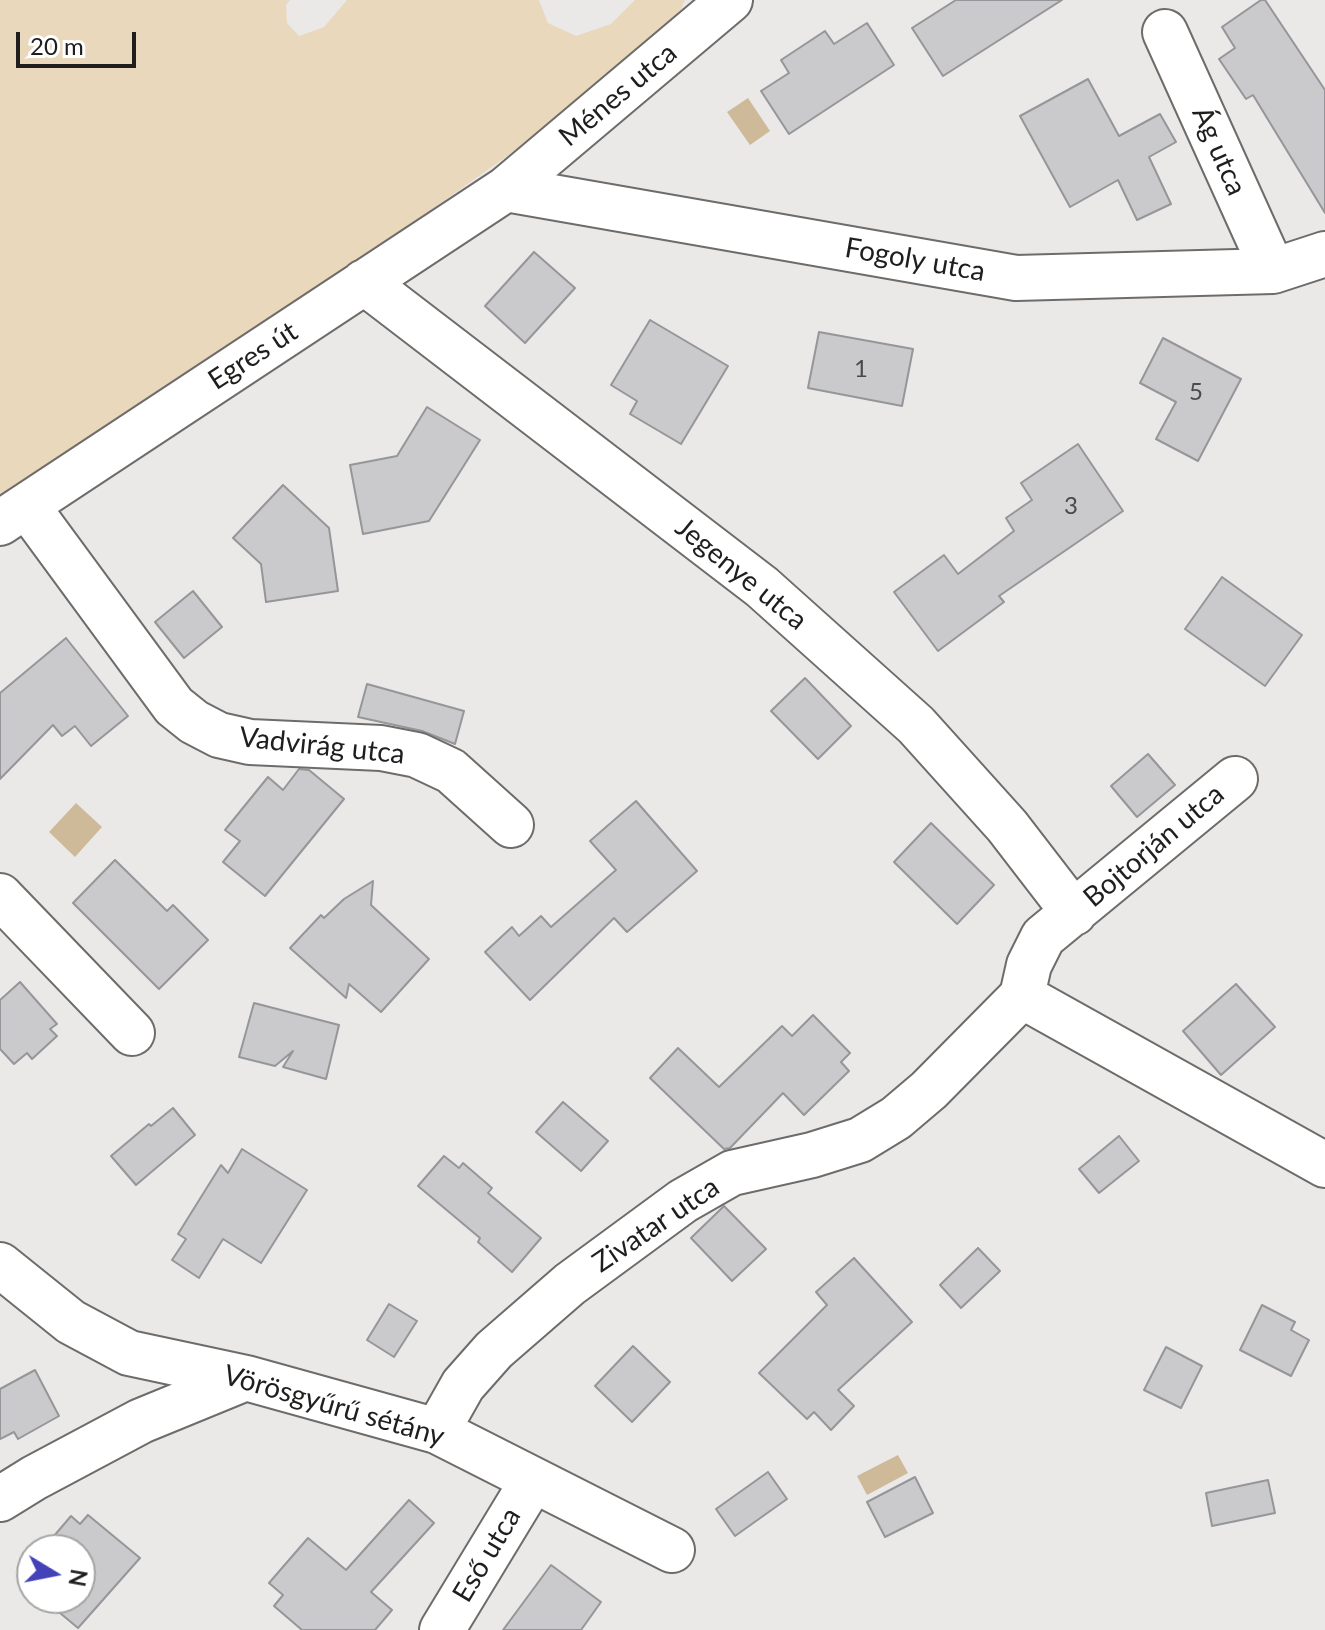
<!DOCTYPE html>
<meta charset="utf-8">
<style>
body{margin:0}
#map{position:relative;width:1325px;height:1630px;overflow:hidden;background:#ebe9e7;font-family:Lato,sans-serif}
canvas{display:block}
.north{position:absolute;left:16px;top:1534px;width:80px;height:80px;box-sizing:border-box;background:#fff;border:2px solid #a5a5a5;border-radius:50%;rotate:100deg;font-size:22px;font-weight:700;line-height:32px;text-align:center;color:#1f1e1d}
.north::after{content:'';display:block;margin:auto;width:28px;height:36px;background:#4342b8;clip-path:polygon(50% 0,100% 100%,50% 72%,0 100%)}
.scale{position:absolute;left:16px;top:32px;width:120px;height:36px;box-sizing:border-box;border:4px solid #1f1e1d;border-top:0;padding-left:10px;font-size:24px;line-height:28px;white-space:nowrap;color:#1f1e1d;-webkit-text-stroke:6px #fff;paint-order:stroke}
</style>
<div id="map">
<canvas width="1325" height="1630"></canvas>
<div class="north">N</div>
<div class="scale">20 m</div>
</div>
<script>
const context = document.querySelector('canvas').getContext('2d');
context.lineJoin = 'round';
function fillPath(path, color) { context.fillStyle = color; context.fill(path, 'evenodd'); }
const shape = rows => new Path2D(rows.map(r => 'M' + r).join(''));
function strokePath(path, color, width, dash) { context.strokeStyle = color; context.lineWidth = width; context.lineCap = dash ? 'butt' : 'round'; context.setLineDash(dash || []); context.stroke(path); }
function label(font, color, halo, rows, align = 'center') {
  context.font = font + ' Lato,sans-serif'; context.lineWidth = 7; context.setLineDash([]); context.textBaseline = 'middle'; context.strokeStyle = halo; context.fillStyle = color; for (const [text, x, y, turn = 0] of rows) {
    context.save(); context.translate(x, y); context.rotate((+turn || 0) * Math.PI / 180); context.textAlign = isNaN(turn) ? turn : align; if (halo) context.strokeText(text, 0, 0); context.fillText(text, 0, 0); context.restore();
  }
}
fillPath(shape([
 [0,0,290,0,286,5,287,23,299,36,324,27,347,0,539,0,548,23,576,36,611,24,635,0,685,0,680,11,610,76,524,144,314,293,0,500]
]), '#ead8bd');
fillPath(shape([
 [748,98,770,131,750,145,727,112],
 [76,803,102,827,75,857,49,832],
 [898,1455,908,1473,867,1495,857,1476]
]), '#ceb999');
const building = shape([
 [956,0,1062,0,943,76,912,28,956,0],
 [1261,0,1265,0,1325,90,1325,213,1253,95,1246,99,1219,59,1235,48,1222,27,1261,0],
 [867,23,894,65,789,134,761,91,789,73,781,60,825,31,834,44,867,23],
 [1088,79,1119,136,1160,114,1176,142,1149,157,1171,204,1137,220,1118,180,1070,207,1020,116,1088,79],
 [534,252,575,288,525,343,485,306,534,252],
 [650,320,728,366,681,444,630,414,637,401,611,385,650,320],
 [819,332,913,349,902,406,808,388,819,332],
 [1163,338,1241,379,1198,461,1156,439,1176,402,1140,383,1163,338],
 [427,407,480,440,429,521,363,534,350,465,397,456,427,407],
 [1078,444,1123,511,999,596,1004,602,938,651,894,592,944,555,958,574,1014,531,1006,518,1032,500,1021,483,1078,444],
 [283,485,329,528,338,591,266,602,261,564,233,538,283,485],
 [1222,577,1302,635,1265,686,1185,629,1222,577],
 [193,591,222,627,184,658,155,622,193,591],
 [66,638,128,716,91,746,75,726,62,736,53,725,0,779,0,693,66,638],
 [805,678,851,726,818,759,771,711,805,678],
 [367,684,464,711,455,744,422,731,358,717,367,684],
 [1148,754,1175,785,1137,817,1111,786,1148,754],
 [299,769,309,770,344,799,265,896,223,862,240,841,225,830,268,777,283,790,299,769],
 [636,801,697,871,627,932,614,918,530,1000,485,952,512,927,519,936,541,916,551,927,616,870,590,841,636,801],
 [931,823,994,885,957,924,894,862,931,823],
 [115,860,167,911,173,905,208,940,159,989,73,903,115,860],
 [373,881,371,905,429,959,381,1012,349,984,346,998,290,948,321,915,324,918,344,899,373,881],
 [20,982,57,1024,50,1029,57,1036,32,1059,27,1053,14,1064,0,1049,0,1000,20,982],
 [1236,984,1275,1027,1221,1075,1183,1031,1236,984],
 [254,1003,339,1025,326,1079,283,1067,293,1051,275,1066,239,1057,254,1003],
 [813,1015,850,1053,841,1062,849,1071,804,1115,783,1093,730,1148,724,1149,650,1078,678,1048,719,1087,782,1026,792,1036,813,1015],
 [563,1102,608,1141,581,1171,536,1132,563,1102],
 [173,1108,195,1135,136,1185,111,1156,149,1124,151,1126,173,1108],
 [1119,1136,1139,1161,1099,1193,1079,1169,1119,1136],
 [242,1149,307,1190,261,1263,223,1239,199,1278,172,1260,186,1239,178,1234,221,1165,228,1173,242,1149],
 [444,1156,459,1168,463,1163,492,1188,488,1193,541,1238,512,1272,478,1242,480,1238,418,1186,444,1156],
 [724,1206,766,1249,732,1281,691,1238,724,1206],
 [978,1248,1000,1271,961,1308,940,1285,978,1248],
 [854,1258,912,1322,838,1390,854,1406,831,1430,814,1412,807,1419,759,1373,827,1305,816,1292,854,1258],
 [389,1304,417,1321,394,1357,367,1340,389,1304],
 [1262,1305,1295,1322,1291,1330,1309,1340,1291,1376,1240,1350,1262,1305],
 [633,1346,670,1382,632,1422,595,1386,633,1346],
 [1166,1347,1202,1366,1181,1408,1144,1390,1166,1347],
 [35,1370,59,1416,18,1439,14,1432,0,1439,0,1389,35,1370],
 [768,1472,787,1499,735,1536,716,1509,768,1472],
 [915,1477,933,1513,885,1537,867,1502,915,1477],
 [1268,1480,1275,1513,1212,1526,1206,1493,1268,1480],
 [409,1500,434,1523,371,1592,392,1610,375,1630,302,1630,274,1606,283,1595,269,1583,308,1538,346,1570,409,1500],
 [88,1515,140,1558,78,1628,42,1598,80,1598,80,1550,42,1550,71,1516,80,1524,88,1515],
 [551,1565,601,1602,581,1630,503,1630,551,1565]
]);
fillPath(building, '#cacacd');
strokePath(building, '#959699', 2);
const minor = shape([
 [1165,32,1273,271],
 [506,189,1016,278,1273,271,1325,254],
 [364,282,762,587,916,725,1007,826,1074,913],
 [27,506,174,706,194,722,219,735,250,742,381,748,417,755,451,771,511,825],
 [0,523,506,189,730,0],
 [0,896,132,1033],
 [1022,996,1325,1165],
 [0,1265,71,1322,129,1353,246,1378,437,1431,672,1550],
 [437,1431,463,1385,494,1350,570,1284,683,1201,732,1173,812,1155,860,1140,896,1118,929,1090,1022,996,1029,965,1043,937,1235,779],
 [0,1499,34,1478,141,1421,246,1378],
 [442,1630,533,1480]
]);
strokePath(minor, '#6e6c6a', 48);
strokePath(minor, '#fff', 44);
label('24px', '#4a4949', null, [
 ["1",861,369],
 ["5",1196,392],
 ["3",1071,506]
]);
label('28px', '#1f1e1d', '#fff', [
 ["Ménes utca",618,95,-40],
 ["Ág utca",1219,151,66],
 ["Fogoly utca",915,260,10],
 ["Egres út",253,356,-33],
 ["Jegenye utca",741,574,39],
 ["Vadvirág utca",322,746,6],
 ["Bojtorján utca",1154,846,-40],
 ["Zivatar utca",656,1225,-34],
 ["Vörösgyűrű sétány",334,1406,16],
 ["Eső utca",487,1555,-59]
]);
</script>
